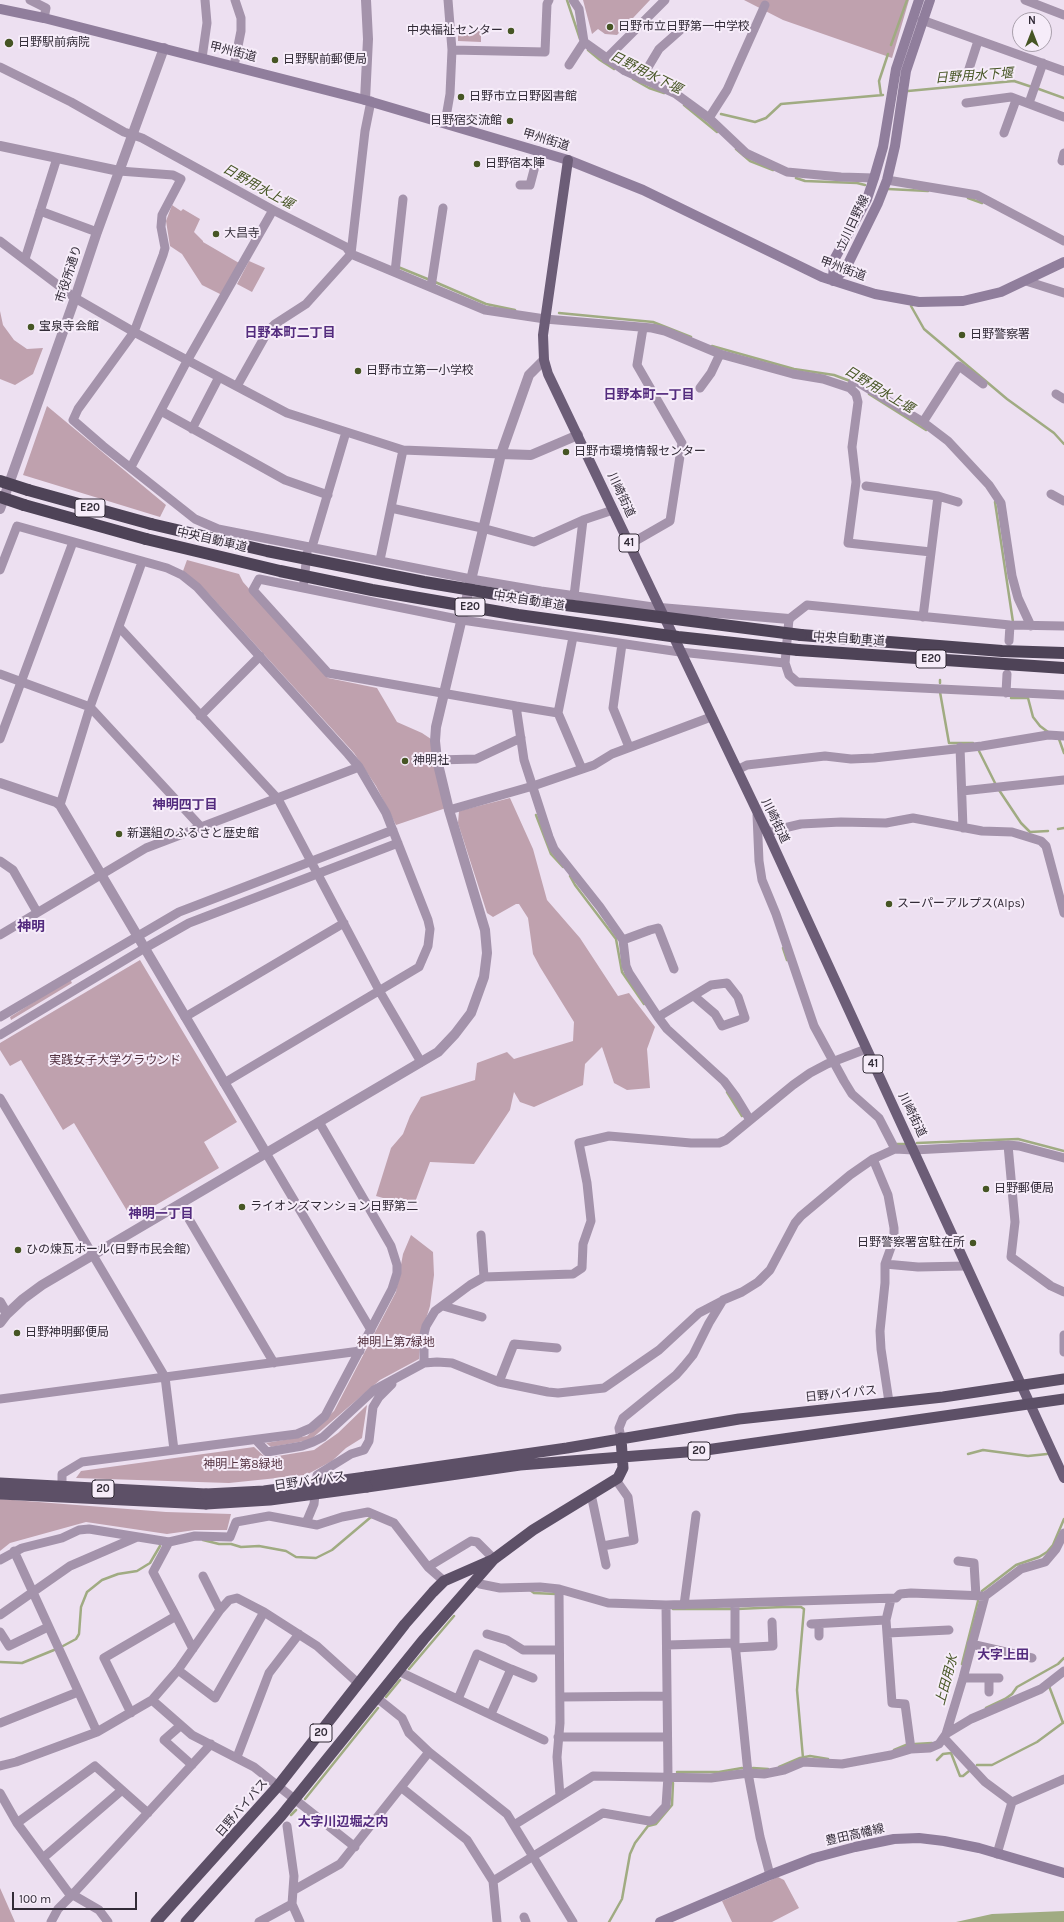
<!DOCTYPE html>
<meta charset="utf-8">
<style>
body{margin:0}
#map{position:relative;width:1064px;height:1922px;overflow:hidden;background:#ede0f1;font-family:Karla,sans-serif}
canvas{display:block}
.north{position:absolute;left:1012px;top:12px;width:40px;height:40px;box-sizing:border-box;background:#f6ecf9;border:1px solid #a89fab;border-radius:50%;rotate:0deg;font-size:11px;font-weight:700;line-height:16px;text-align:center;color:#322b37}
.north::after{content:'';display:block;margin:auto;width:14px;height:18px;background:#465524;clip-path:polygon(50% 0,100% 100%,50% 72%,0 100%)}
.scale{position:absolute;left:12px;top:1892px;width:125px;height:18px;box-sizing:border-box;border:2px solid #322b37;border-top:0;padding-left:5px;font-size:12px;line-height:14px;white-space:nowrap;color:#322b37;-webkit-text-stroke:3px #f6ecf9;paint-order:stroke}
</style>
<div id="map">
<canvas width="1064" height="1922"></canvas>
<div class="north">N</div>
<div class="scale">100 m</div>
</div>
<script>
const context = document.querySelector('canvas').getContext('2d');
context.lineJoin = 'round';
function fillPath(path, color) { context.fillStyle = color; context.fill(path, 'evenodd'); }
const shape = rows => new Path2D(rows.map(r => 'M' + r).join(''));
function strokePath(path, color, width, dash) { context.strokeStyle = color; context.lineWidth = width; context.lineCap = dash ? 'butt' : 'round'; context.setLineDash(dash || []); context.stroke(path); }
function label(font, color, halo, rows, align = 'center') {
  context.font = font + ' Karla,"Noto Sans JP",sans-serif'; context.lineWidth = 4; context.setLineDash([]); context.textBaseline = 'middle'; context.strokeStyle = halo; context.fillStyle = color; for (const [text, x, y, turn = 0] of rows) {
    context.save(); context.translate(x, y); context.rotate((+turn || 0) * Math.PI / 180); context.textAlign = isNaN(turn) ? turn : align; if (halo) context.strokeText(text, 0, 0); context.fillText(text, 0, 0); context.restore();
  }
}
fillPath(shape([
 [583,0,650,0,617,35,605,34,598,29,592,34],
 [744,0,909,0,892,58,783,20],
 [481,31,481,42,458,41,458,32],
 [172,205,181,211,183,209,200,219,194,232,203,241,203,242,239,263,222,295,202,285,182,254,170,246,166,221],
 [249,261,265,268,252,292,237,284],
 [0,311,3,325,14,340,27,349,43,348,33,374,15,385,0,379],
 [47,406,166,505,160,517,23,475],
 [187,560,239,574,243,582,328,678,377,688,397,722,422,733,431,739,446,808,396,825,376,786,354,753,209,594,183,571],
 [510,798,533,849,547,900,580,938,618,996,629,993,655,1027,647,1049,650,1088,627,1090,614,1083,602,1047,585,1064,583,1085,534,1107,520,1102,514,1092,510,1110,474,1164,430,1162,414,1205,404,1204,376,1196,391,1148,403,1134,410,1116,421,1097,475,1080,477,1063,507,1052,514,1059,573,1041,574,1022,540,967,533,954,528,918,519,904,516,904,493,917,487,913,458,823,459,811],
 [140,960,237,1122,204,1142,219,1168,132,1219,74,1123,63,1130,21,1060,10,1066,0,1050,0,1043],
 [70,979,72,983,11,1020,10,1017],
 [411,1235,433,1252,434,1275,430,1306,421,1335,419,1359,380,1380,310,1440,271,1447,266,1443,307,1436,334,1411,396,1292,403,1254],
 [367,1405,362,1438,346,1448,332,1461,306,1475,229,1483,76,1478,81,1471,254,1447,266,1458,314,1450,338,1433],
 [0,1499,166,1512,231,1514,227,1530,195,1530,167,1534,86,1522,10,1543,0,1551],
 [778,1877,784,1880,799,1908,772,1922,732,1922,722,1901],
 [0,1888,15,1922,0,1922]
]), '#bfa1ae');
fillPath(shape([
 [1064,1911,1064,1922,956,1922,992,1914]
]), '#a0ab82');
strokePath(shape([
 [567,0,580,39],
 [891,45,907,0],
 [588,50,600,60,614,69],
 [633,79,649,88,664,93],
 [1036,88,1064,98],
 [908,91,1014,81,1032,87],
 [881,95,879,81,888,54],
 [684,105,717,132],
 [721,114,755,122,766,118,781,104,883,95],
 [736,149,750,161,773,170],
 [796,178,805,181,857,183,865,185],
 [888,189,928,191],
 [968,198,982,203],
 [398,267,430,280],
 [435,282,486,304,515,310],
 [911,306,924,329,1007,399,1054,433,1064,444],
 [559,313,653,322,691,337],
 [712,346,794,369,834,375,850,381],
 [869,394,926,430],
 [995,502,1013,622],
 [940,680,940,683],
 [940,692,949,743,973,743],
 [1011,698,1028,698,1033,717,1040,726,1048,732],
 [1059,739,1064,753],
 [978,749,996,785],
 [999,790,1021,823,1030,832,1048,831],
 [536,815,551,854,563,867],
 [1058,829,1064,828],
 [570,876,575,885,616,939,622,972,644,1004],
 [783,948,787,960],
 [727,1092,742,1116],
 [917,1143,1018,1139,1064,1151],
 [897,1144,906,1144],
 [968,1454,983,1450,1028,1456,1047,1454],
 [203,1540,219,1544,231,1544,241,1547,259,1546,286,1551,296,1557,316,1558,332,1550,371,1517,373,1517],
 [530,1590,534,1593,556,1594],
 [982,1591,1016,1565,1039,1557,1047,1552,1053,1545,1064,1519],
 [673,1609,732,1609],
 [737,1609,782,1607,801,1607,804,1609,797,1690,803,1758],
 [63,1646,76,1639,79,1634,81,1607,87,1592,102,1580,118,1574,137,1571,150,1563,160,1546],
 [0,1662,22,1663,54,1650],
 [962,1664,978,1601],
 [409,1669,454,1616],
 [1049,1686,1063,1723],
 [386,1697,400,1680],
 [986,1708,1005,1699,1012,1694,1017,1687,1058,1664,1064,1658],
 [915,1744,932,1743],
 [894,1750,906,1745],
 [937,1760,943,1754,951,1753,960,1776,963,1776,969,1771],
 [977,1765,992,1765,1037,1742,1064,1722],
 [779,1767,800,1758,810,1756,828,1759],
 [753,1768,768,1769],
 [677,1772,719,1772,742,1768],
 [305,1799,378,1708],
 [291,1815,296,1810],
 [609,1922,622,1899,630,1854,635,1843,648,1826,656,1824,672,1805,673,1783]
]), '#a0ab82', 2.5);
strokePath(shape([
 [30,0,46,8,44,18],
 [573,0,579,9,584,42,625,71,676,94,709,118,746,153,787,172,841,177,874,178],
 [1025,0,1064,15],
 [922,20,1064,71],
 [452,50,545,52,547,4,549,0],
 [202,58,207,23,205,0],
 [606,59,665,0],
 [569,65,584,42],
 [234,66,241,31,241,18,235,0],
 [0,67,71,102,124,132,142,138,273,210,346,247,351,254,485,310,545,319,652,328,665,331,720,354,793,374,823,379,850,388,856,394,858,402,852,447,856,482,848,543,931,552],
 [968,72,978,41],
 [641,79,659,49,685,26],
 [966,103,1011,97,1064,117],
 [1029,103,1043,63],
 [709,118,727,90,765,5],
 [445,123,450,94,452,50,448,0],
 [1004,133,1016,100],
 [1062,161,1064,153],
 [119,171,173,175,181,179,162,215,161,227,165,248,163,255,134,332,78,409,73,420,103,446,195,519,218,529,471,579,541,591,660,608],
 [887,180,977,195,1064,241],
 [520,185,530,185,539,151],
 [40,211,97,232],
 [0,241,75,298,134,332,287,413,403,450,501,454],
 [25,259,57,158],
 [395,272,403,199],
 [1026,281,1064,293],
 [431,287,443,208],
 [237,386,268,331,275,324,306,304,351,254,365,131,371,101],
 [700,388,711,373,720,354],
 [850,388,854,380,923,422,948,441,989,485,1001,503,1012,576,1018,598,1031,626],
 [1056,394,1064,399],
 [161,411,285,480,328,495],
 [923,422,959,366,983,384],
 [192,429,219,377],
 [131,467,187,361,273,210],
 [866,486,938,496,958,502],
 [1051,494,1064,501],
 [391,508,482,528,534,542,583,520,613,510],
 [630,544,670,521,682,443,637,365,643,328],
 [312,547,346,432],
 [380,560,403,450],
 [0,570,17,526,167,568,182,575,197,587,348,754,359,767,386,813,428,920,430,929,428,946,419,967,224,1083],
 [304,582,307,553],
 [574,596,583,520],
 [923,617,938,496],
 [119,627,278,799,380,992,421,1062],
 [573,637,558,713,582,769],
 [1009,641,1010,625],
 [622,644,613,708,629,747],
 [785,663,789,619,807,605,1010,625,1064,626],
 [0,674,90,707,201,827],
 [1006,693,1007,674],
 [516,706,328,673,253,590,259,579,462,620,680,652,785,663,789,675,797,682,1064,695],
 [558,713,516,706,524,760,549,837,554,849,600,907,623,940,626,966,629,973,658,1017,667,1029,724,1081,736,1097,750,1120],
 [200,716,260,656],
 [0,739,73,542],
 [960,747,963,828],
 [437,760,476,759,521,738],
 [737,770,747,765,790,760,825,756,851,759,874,758,982,746,1048,735,1064,736],
 [962,791,1064,780],
 [60,805,90,707,142,562],
 [449,810,533,786,594,765,612,754,711,717],
 [757,815,759,861,762,880,776,914,814,1026,844,1081,852,1094,879,1118,895,1149],
 [767,832,801,824,841,822,886,823,913,818,982,831,1012,832,1041,841,1046,846,1064,913],
 [0,861,13,870,37,912],
 [0,935,146,848,359,767],
 [623,940,650,930,658,928,674,969],
 [0,1017,179,912,393,830],
 [185,1017,344,923],
 [658,1017,711,985,727,983,738,997,745,1018,722,1026,715,1014,694,996],
 [0,1035,145,948,189,923,398,843],
 [0,1098,165,1377,174,1450],
 [1008,1145,1015,1222,1011,1257,1051,1286,1064,1292],
 [266,1153,371,1330],
 [873,1159,888,1195,894,1228,894,1239,885,1264,885,1283,880,1331,881,1349,889,1402],
 [180,1204,274,1363],
 [481,1235,484,1277],
 [885,1264,918,1267,966,1266],
 [443,1306,482,1317],
 [1064,1335,1064,1352],
 [424,1363,424,1334,426,1326,435,1311,470,1285,484,1277,573,1274,582,1268,583,1244,591,1221,587,1183,579,1143,609,1136,691,1143,719,1143,726,1140,793,1085,810,1073,827,1064,866,1049],
 [499,1382,514,1344,557,1348],
 [0,1399,360,1351],
 [621,1438,619,1428,623,1418,676,1375,684,1366,693,1355,709,1323,723,1300,742,1292,758,1282,770,1270,795,1223,801,1216,850,1175,873,1159,895,1149,914,1150,1008,1145,1019,1146,1064,1158],
 [256,1440,267,1452,302,1446,313,1442,323,1437,374,1390,424,1363,437,1362,452,1363,499,1382,548,1392,558,1393,604,1388,659,1350,699,1313,722,1301],
 [62,1487,62,1474,82,1462,297,1434,311,1428,325,1416,392,1289,397,1273,397,1265,391,1246,319,1122],
 [591,1494,606,1565],
 [306,1523,314,1504,317,1475,351,1454,364,1450,369,1441,373,1407,379,1397,392,1384],
 [169,1542,153,1572,176,1616],
 [603,1546,634,1540,628,1497,616,1480],
 [14,1551,97,1732],
 [0,1560,22,1548,62,1538,79,1530,89,1529,169,1542,195,1536,230,1537,236,1522,269,1516,317,1525,342,1517,368,1512,394,1523,428,1567,444,1581],
 [958,1561,974,1563,976,1596],
 [428,1567,471,1541,477,1542,494,1559],
 [203,1576,220,1610],
 [477,1581,480,1584,500,1588,540,1587,559,1589,608,1603,666,1605,896,1598,900,1594,911,1593,985,1596],
 [559,1589,560,1723,557,1757,560,1796],
 [891,1599,886,1620,892,1703,905,1704,911,1749],
 [684,1605,696,1515],
 [0,1615,70,1566,137,1537],
 [811,1624,886,1620],
 [0,1632,9,1646,48,1627],
 [888,1633,949,1630],
 [487,1634,507,1640,523,1650,559,1650],
 [819,1636,819,1624],
 [971,1644,1032,1658],
 [667,1645,735,1643],
 [735,1648,773,1646,772,1622],
 [511,1669,533,1678],
 [178,1670,215,1698,264,1612],
 [398,1671,544,1740],
 [963,1678,999,1678],
 [989,1678,989,1692],
 [560,1697,667,1696],
 [377,1698,402,1718,409,1733,429,1752],
 [458,1699,477,1654,511,1669,491,1714],
 [152,1700,192,1735,254,1767,355,1847],
 [131,1713,104,1658,176,1616,193,1649],
 [0,1723,78,1692],
 [180,1726,164,1740,192,1765],
 [946,1734,971,1719,1041,1689,1064,1671],
 [558,1737,667,1737],
 [944,1738,985,1782,1012,1802],
 [237,1757,269,1673,299,1634],
 [0,1766,16,1762,97,1732,152,1700,178,1670,220,1610,229,1600,237,1598,264,1612,317,1646,359,1684],
 [402,1788,467,1840,493,1881,497,1922],
 [0,1793,17,1823,68,1892,99,1910,108,1922],
 [17,1823,95,1766,148,1813],
 [514,1825,593,1776,711,1778,748,1773,735,1643,735,1604],
 [287,1826,294,1876,292,1904,300,1922],
 [997,1854,1012,1802,1064,1779],
 [43,1858,122,1790],
 [770,1875,760,1837,748,1773,764,1774,784,1770,803,1762,842,1764,891,1755,911,1749,930,1748,939,1744,946,1734,963,1678,985,1596,1021,1569,1045,1562,1056,1549,1064,1533],
 [493,1881,603,1813,649,1821,653,1820,666,1806,668,1776,666,1605],
 [294,1890,340,1864,429,1752,507,1814,573,1922],
 [524,1917,526,1922],
 [51,1922,58,1909,73,1894,211,1744],
 [259,1922,292,1904]
]), '#a493ab', 9);
strokePath(shape([
 [365,100,368,39,366,0],
 [0,146,119,171],
 [501,454,531,455,578,435],
 [0,509,75,298,97,232,164,48],
 [660,608,789,619],
 [0,783,56,802,60,805,266,1153],
 [0,1302,7,1314],
 [0,1323,7,1314,23,1299,42,1285,438,1052,455,1034,471,1013,484,977,487,953,485,930,449,810,437,760,435,741,436,727,501,454,529,375,544,360]
]), '#a493ab', 10);
strokePath(shape([
 [0,9,44,18,365,100,568,160,643,190,822,277,875,294,919,302,963,301,1001,292,1064,262],
 [833,281,846,268,878,203,887,180,895,146,906,71,930,0],
 [833,281,834,260,867,199,874,178,883,147,896,69,919,0],
 [660,1922,770,1875,814,1858,855,1847,894,1839,919,1838,944,1841,979,1848,1064,1873]
]), '#907e9c', 10);
strokePath(shape([
 [568,160,543,335,544,360,548,374,767,832,1064,1478]
]), '#6c5d77', 10);
strokePath(shape([
 [366,1477,567,1448,739,1419,943,1397,1064,1379],
 [0,1483,206,1494],
 [367,1487,520,1465,699,1451,1064,1399],
 [0,1494,206,1504],
 [156,1922,278,1786,405,1624,433,1592,444,1581,492,1560],
 [186,1922,281,1816,424,1639,494,1559,533,1530,618,1478,623,1468,621,1438]
]), '#5d5067', 11);
strokePath(shape([
 [28,490,151,524],
 [24,505,146,539],
 [801,635,1002,651,1064,653],
 [798,650,1064,668]
]), '#4e4357', 12);
strokePath(shape([
 [206,1494,264,1491,366,1477],
 [206,1504,270,1500,367,1487]
]), '#5d5067', 11);
strokePath(shape([
 [0,481,28,490],
 [0,497,24,505],
 [151,524,267,551,424,582,550,603,801,635],
 [146,539,280,571,372,590,518,615,678,637,798,650]
]), '#4e4357', 12);
for (const [x, y, r, color] of [
 [610,27,4,"#465524"],
 [511,31,4,"#465524"],
 [9,43,5,"#465524"],
 [275,60,4,"#465524"],
 [461,97,4,"#465524"],
 [510,121,4,"#465524"],
 [477,164,4,"#465524"],
 [216,234,4,"#465524"],
 [31,327,4,"#465524"],
 [962,335,4,"#465524"],
 [358,371,4,"#465524"],
 [566,452,4,"#465524"],
 [405,761,4,"#465524"],
 [119,834,4,"#465524"],
 [889,904,4,"#465524"],
 [986,1189,4,"#465524"],
 [242,1207,4,"#465524"],
 [973,1243,4,"#465524"],
 [18,1250,4,"#465524"],
 [17,1333,4,"#465524"]
]) { const dot = new Path2D(); dot.arc(x, y, r, 0, 2 * Math.PI); context.fillStyle = color; context.fill(dot); strokePath(dot, '#f6ecf9', 1.5); }
for (const [x, y, w] of [
 [90,508,30],
 [629,543,20],
 [470,607,30],
 [931,659,30],
 [873,1064,20],
 [699,1451,22],
 [103,1489,22],
 [321,1733,22]
]) { const box = new Path2D(); box.roundRect(x - w / 2, y - 9, w, 18, 3); context.fillStyle = '#f6ecf9'; context.fill(box); strokePath(box, '#322b37', 1); }
label('bold 11px', '#322b37', null, [
 ["E20",90,508],
 ["41",629,543],
 ["E20",470,607],
 ["E20",931,659],
 ["41",873,1064],
 ["20",699,1451],
 ["20",103,1489],
 ["20",321,1733]
]);
label('12px', '#322b37', '#f6ecf9', [
 ["日野市立日野第一中学校",618,27],
 ["中央福祉センター",503,31,"right"],
 ["日野駅前病院",18,43],
 ["日野駅前郵便局",283,60],
 ["日野市立日野図書館",469,97],
 ["日野宿交流館",502,121,"right"],
 ["日野宿本陣",485,164],
 ["大昌寺",224,234],
 ["宝泉寺会館",39,327],
 ["日野警察署",970,335],
 ["日野市立第一小学校",366,371],
 ["日野市環境情報センター",574,452],
 ["神明社",413,761],
 ["新選組のふるさと歴史館",127,834],
 ["スーパーアルプス(Alps)",897,904],
 ["日野郵便局",994,1189],
 ["ライオンズマンション日野第二",250,1207],
 ["日野警察署宮駐在所",965,1243,"right"],
 ["ひの煉瓦ホール(日野市民会館)",26,1250],
 ["日野神明郵便局",25,1333]
], 'left');
label('12px', '#322b37', '#f6ecf9', [
 ["甲州街道",233,52,14],
 ["甲州街道",546,140,17],
 ["立川日野線",853,223,-65],
 ["甲州街道",843,269,20],
 ["市役所通り",69,274,-72],
 ["川崎街道",621,495,65],
 ["中央自動車道",212,540,13],
 ["中央自動車道",529,601,9],
 ["中央自動車道",849,639,4],
 ["川崎街道",775,821,64],
 ["川崎街道",912,1115,64],
 ["日野バイパス",841,1394,-6],
 ["日野バイパス",310,1481,-8],
 ["日野バイパス",242,1808,-49],
 ["豊田高幡線",855,1835,-13]
]);
label('12px', '#53313f', '#f6ecf9', [
 ["実践女子大学グラウンド",115,1061],
 ["神明上第7緑地",396,1343],
 ["神明上第8緑地",243,1465]
]);
label('italic 13px', '#465524', '#f6ecf9', [
 ["日野用水下堰",646,73,27],
 ["日野用水下堰",974,76,-4],
 ["日野用水上堰",258,187,29],
 ["日野用水上堰",879,390,31],
 ["上田用水",947,1680,-75]
]);
label('bold 13px', '#532b7e', '#f6ecf9', [
 ["日野本町二丁目",290,333],
 ["日野本町一丁目",649,395],
 ["神明四丁目",185,805],
 ["神明一丁目",161,1214],
 ["大字上田",1003,1655],
 ["大字川辺堀之内",343,1822]
]);
label('bold 14px', '#532b7e', '#f6ecf9', [
 ["神明",31,927]
]);
</script>
